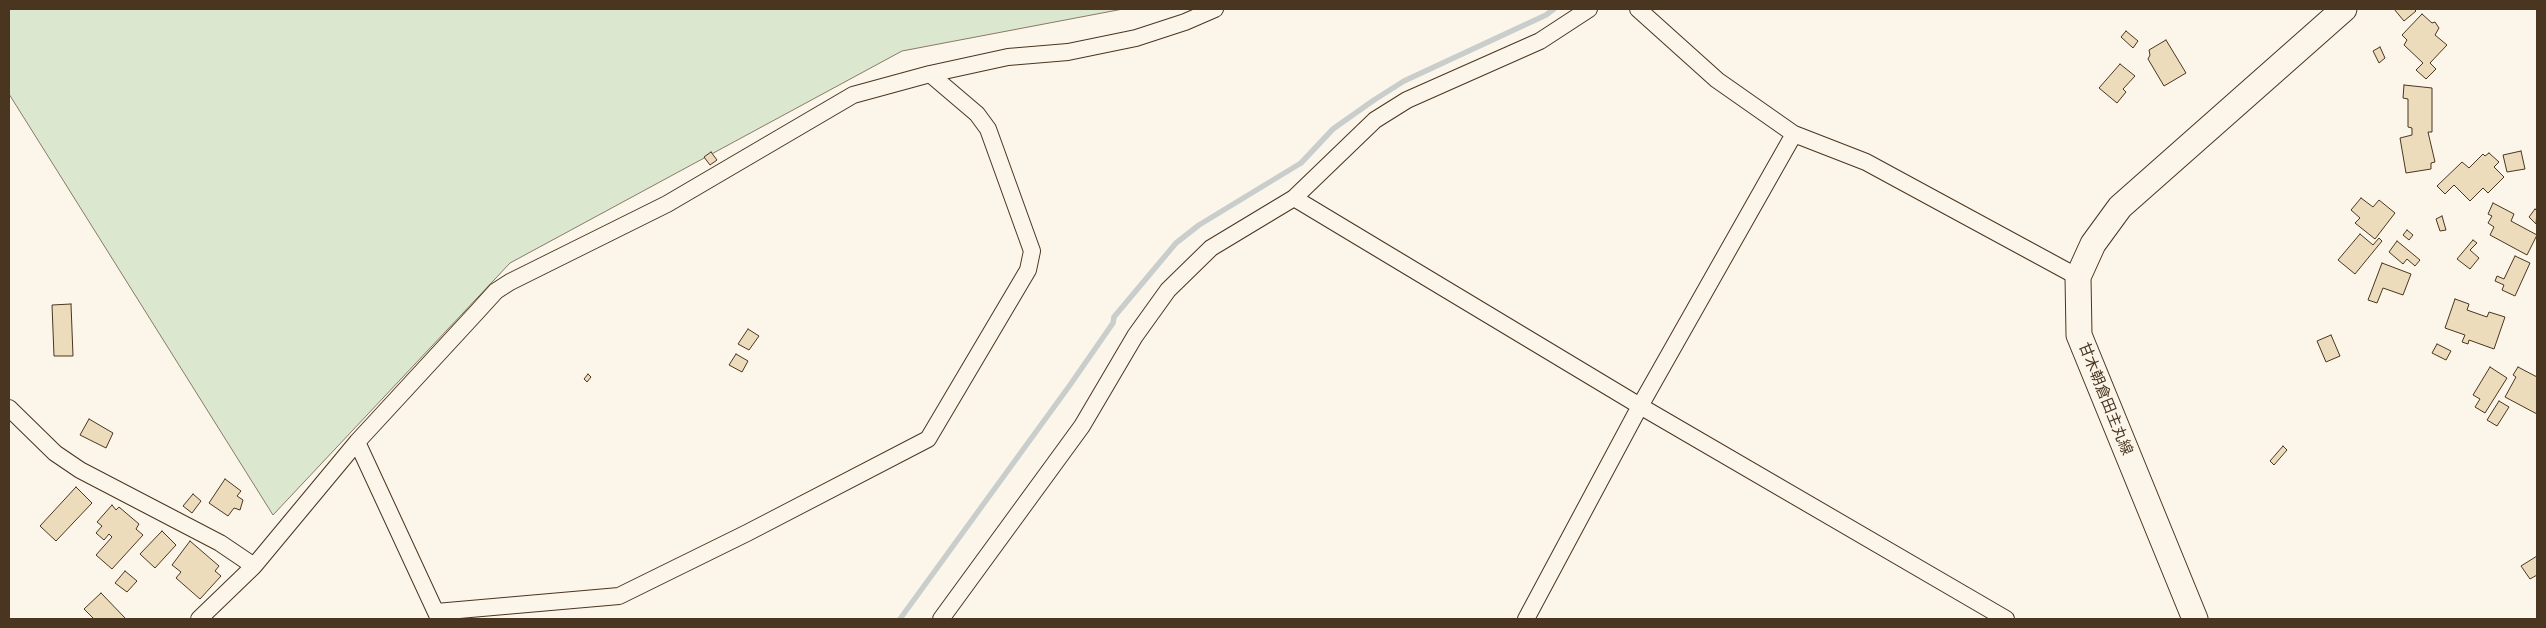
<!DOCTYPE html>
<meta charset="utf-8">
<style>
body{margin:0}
#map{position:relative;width:2546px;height:628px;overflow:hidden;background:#fbf6e9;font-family:"Fira Sans",sans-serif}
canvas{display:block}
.frame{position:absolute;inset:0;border:10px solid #4a3520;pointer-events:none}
</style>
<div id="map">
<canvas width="2546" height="628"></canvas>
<div class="frame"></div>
</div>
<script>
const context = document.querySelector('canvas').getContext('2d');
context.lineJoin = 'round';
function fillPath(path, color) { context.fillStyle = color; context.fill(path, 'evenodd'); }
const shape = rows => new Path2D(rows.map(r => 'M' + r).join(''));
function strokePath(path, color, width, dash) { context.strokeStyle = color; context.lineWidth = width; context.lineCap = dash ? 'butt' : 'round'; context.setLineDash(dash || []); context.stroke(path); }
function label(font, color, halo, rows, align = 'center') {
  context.font = font + ' "Fira Sans","Noto Sans JP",sans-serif'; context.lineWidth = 4; context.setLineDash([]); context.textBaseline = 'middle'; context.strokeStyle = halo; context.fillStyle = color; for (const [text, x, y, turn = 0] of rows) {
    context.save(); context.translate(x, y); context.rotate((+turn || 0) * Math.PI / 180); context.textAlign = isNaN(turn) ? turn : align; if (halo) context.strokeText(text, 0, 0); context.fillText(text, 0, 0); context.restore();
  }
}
const green = shape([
 [9,9,1123,9,902,51,510,263,273,515,9,94,9,9]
]);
fillPath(green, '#dce7d0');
strokePath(green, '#887966', 1);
strokePath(shape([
 [900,619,1070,385,1113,323,1114,317,1176,243,1199,225,1301,163,1333,129,1374,100,1404,81,1546,15,1554,9]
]), '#c9cecd', 5.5);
const building = shape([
 [2394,9,2414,9,2416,11,2404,21,2394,9],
 [2422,14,2432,23,2435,22,2439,28,2435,35,2447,45,2430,63,2436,69,2426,79,2416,70,2423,63,2404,45,2407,40,2402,35,2422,14],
 [2126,31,2138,41,2133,48,2121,37,2126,31],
 [2166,40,2186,73,2164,86,2148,59,2150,55,2149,50,2166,40],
 [2380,47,2385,58,2379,63,2373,51,2380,47],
 [2120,64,2135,76,2123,89,2126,92,2117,103,2099,88,2120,64],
 [2404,85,2432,88,2432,132,2428,132,2435,162,2431,163,2431,169,2406,173,2400,138,2412,135,2412,128,2408,127,2408,99,2403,98,2404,85],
 [2521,151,2525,169,2507,172,2503,155,2521,151],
 [711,152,717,160,710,165,704,157,711,152],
 [2489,153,2499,162,2494,167,2504,177,2488,193,2483,188,2470,201,2454,185,2445,194,2437,186,2462,162,2469,168,2483,154,2485,156,2489,153],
 [2361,198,2373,207,2379,200,2395,213,2375,239,2355,223,2360,218,2351,210,2361,198],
 [2493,203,2514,214,2511,221,2537,235,2527,255,2490,235,2494,227,2488,223,2492,216,2488,214,2493,203],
 [2535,209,2537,211,2536,224,2529,217,2535,209],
 [2442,216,2446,230,2440,231,2436,219,2442,216],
 [2407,230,2413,235,2409,240,2403,235,2407,230],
 [2360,234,2373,245,2379,238,2382,241,2355,274,2338,260,2360,234],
 [2473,240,2477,243,2470,250,2479,258,2470,269,2457,259,2473,240],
 [2397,241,2420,260,2415,266,2407,259,2403,264,2389,252,2397,241],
 [2515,256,2530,263,2515,296,2502,290,2504,285,2495,281,2497,276,2504,279,2515,256],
 [2382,263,2411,274,2403,295,2383,288,2377,303,2368,300,2382,263],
 [2455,299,2469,304,2467,310,2487,317,2489,312,2505,317,2494,349,2469,340,2468,344,2462,342,2465,335,2445,328,2455,299],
 [71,304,73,356,54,356,52,305,71,304],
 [748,329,759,336,749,350,738,344,748,329],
 [2331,335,2340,356,2326,362,2317,341,2331,335],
 [2437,344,2451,351,2446,360,2432,353,2437,344],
 [736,354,748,361,742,372,729,365,736,354],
 [2490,367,2507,378,2485,413,2475,407,2480,399,2473,395,2490,367],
 [2518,367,2537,377,2537,414,2505,397,2516,377,2513,375,2518,367],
 [588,374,591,377,587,382,584,379,588,374],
 [2499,401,2509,407,2497,426,2487,420,2499,401],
 [89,419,113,433,106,448,80,435,89,419],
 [2283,446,2287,450,2274,465,2270,461,2283,446],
 [225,479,241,491,237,496,243,500,240,510,234,508,228,516,209,503,225,479],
 [76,487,92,503,56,541,40,526,76,487],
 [193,494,201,501,192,513,183,506,193,494],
 [112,505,116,510,119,507,139,524,136,529,143,535,112,569,96,555,112,537,109,534,104,540,96,533,102,526,97,522,112,505],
 [162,531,176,545,155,568,140,554,162,531],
 [190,541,219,566,215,571,221,576,200,599,176,578,181,572,172,565,190,541],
 [2537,556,2537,575,2530,579,2521,566,2537,556],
 [125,571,137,581,127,592,115,583,125,571],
 [101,593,126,619,94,619,84,609,101,593]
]);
fillPath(building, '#ecdcbc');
strokePath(building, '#4a3520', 1);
const street = shape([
 [1638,9,1717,80,1794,134,1866,162,2078,277],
 [1294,198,1640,406,2006,619],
 [9,408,55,453,80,470,220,543,254,566],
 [357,442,439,619],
 [436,612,619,596,747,533,928,439,1028,270,1032,251,988,129,977,114,930,74],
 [199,619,254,566,357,442,476,313,496,291,510,282,667,204,853,95,930,74,1008,57,1068,52,1136,38,1185,22,1215,9],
 [941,619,1082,426,1135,336,1168,290,1211,248,1294,198,1375,120,1407,100,1540,41,1589,9],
 [1526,619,1640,406,1794,134]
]);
const primary = shape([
 [2195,619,2079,335,2078,277,2093,244,2120,207,2344,9]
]);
strokePath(street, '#4a3520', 18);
strokePath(primary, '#4a3520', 27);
strokePath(street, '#fbf6e9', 16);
strokePath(primary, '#fbf6e9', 25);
label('15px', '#4a3520', '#fbf6e9', [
 ["甘木朝倉田主丸線",2105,399,68]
]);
</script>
